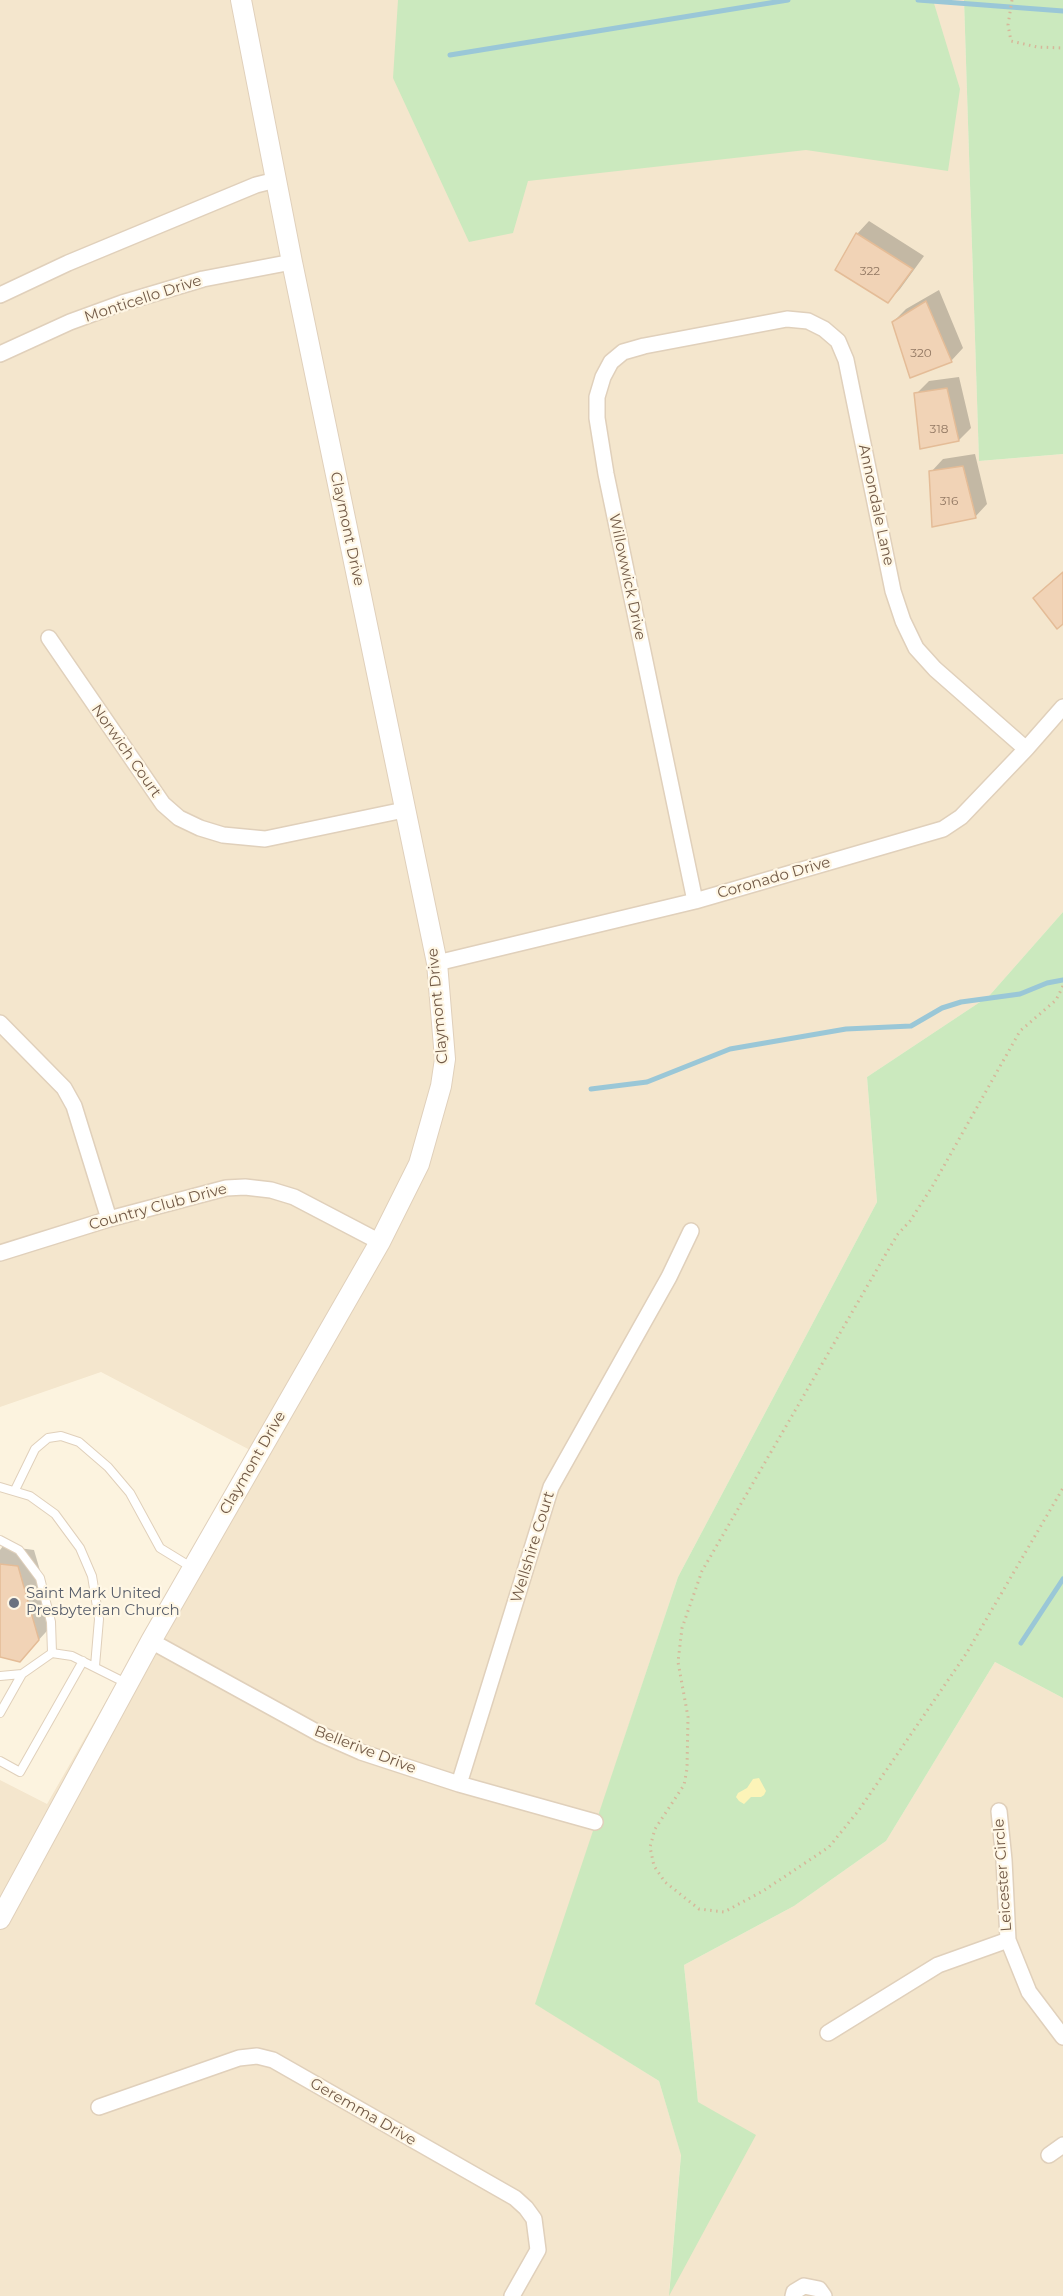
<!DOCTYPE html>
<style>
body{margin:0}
canvas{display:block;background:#fcf3df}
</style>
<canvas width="1063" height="2296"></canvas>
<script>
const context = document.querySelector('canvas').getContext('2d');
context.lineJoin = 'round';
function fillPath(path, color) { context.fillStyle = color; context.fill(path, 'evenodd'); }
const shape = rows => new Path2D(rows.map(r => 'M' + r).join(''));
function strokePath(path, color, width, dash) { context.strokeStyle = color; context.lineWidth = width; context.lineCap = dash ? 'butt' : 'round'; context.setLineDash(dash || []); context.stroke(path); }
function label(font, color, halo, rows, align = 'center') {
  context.font = font + ' Montserrat,sans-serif'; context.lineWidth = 4.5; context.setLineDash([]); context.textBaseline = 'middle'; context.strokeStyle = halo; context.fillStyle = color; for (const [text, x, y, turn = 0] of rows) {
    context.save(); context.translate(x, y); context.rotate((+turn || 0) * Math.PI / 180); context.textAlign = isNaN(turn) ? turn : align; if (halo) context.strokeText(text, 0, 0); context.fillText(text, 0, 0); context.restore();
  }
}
fillPath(shape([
 [0,0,964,0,979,461,1063,454,1063,912,989,996,867,1077,877,1202,678,1577,536,2004,659,2081,681,2154,669,2294,698,2102,684,1965,794,1906,886,1841,995,1662,1063,1698,1063,2296,0,2296,0,1780,47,1804,250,1450,101,1372,0,1407]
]), '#f4e6cd');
fillPath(shape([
 [398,0,933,0,960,89,948,171,806,150,528,181,513,233,469,242,393,78],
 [964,0,1063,0,1063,454,979,461],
 [1063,912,1063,1698,995,1662,886,1841,794,1906,684,1965,698,2102,756,2135,669,2296,681,2155,659,2081,535,2004,678,1577,877,1202,867,1077,989,996]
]), '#cbe9be');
fillPath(shape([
 [759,1778,766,1791,764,1795,761,1797,751,1797,744,1804,739,1801,736,1797,738,1793,747,1788,753,1779]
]), '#fcf4b8');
fillPath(shape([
 [869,221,924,256,900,289,888,301,857,234],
 [939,290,963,348,951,361,893,322,906,309],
 [959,377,971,428,959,440,916,394,929,381],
 [975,454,987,504,975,517,931,472,943,459],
 [3,1546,34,1550,55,1622,36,1643,0,1655,0,1550]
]), '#0003');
strokePath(shape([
 [918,0,1063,11],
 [450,55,788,0],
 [591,1089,647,1082,730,1049,846,1029,911,1026,942,1008,961,1002,1020,994,1047,983,1063,980],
 [1021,1643,1063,1579]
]), '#9ac7d7', 5);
const building = shape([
 [856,233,913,269,888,303,835,270,856,233],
 [926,301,952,362,910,378,892,322,926,301],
 [947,388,959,441,920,449,914,393,947,388],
 [963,466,976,518,932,527,929,471,963,466],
 [1063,572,1063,624,1057,629,1033,598,1063,572],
 [0,1564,18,1566,39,1640,20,1662,0,1657,0,1564]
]);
fillPath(building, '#f1d3b6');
strokePath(building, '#e4bc97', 1.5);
const service = shape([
 [0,1487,30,1496,55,1514,80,1548,92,1576,99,1619,95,1666],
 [15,1490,35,1449,48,1438,61,1436,79,1442,108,1467,130,1493,160,1548,191,1567],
 [0,1540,19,1550,40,1578,51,1622,52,1653],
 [0,1676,22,1674],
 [0,1713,22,1674,52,1653,72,1656,126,1683],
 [0,1761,20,1772,83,1661]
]);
const minor = shape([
 [0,295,68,263,256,185,276,180],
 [0,354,70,322,122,303,203,279,292,262],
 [49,638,163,804,179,818,200,828,223,835,265,839,404,810],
 [695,901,606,474,597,418,597,397,603,377,611,362,623,352,644,346,787,319,808,321,824,329,838,341,846,360,893,591,903,621,916,648,935,669,1026,749],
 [437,963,695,901,943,829,961,817,1026,749,1063,707],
 [0,1023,64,1088,74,1106,109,1219],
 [0,1253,109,1219,226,1188,245,1187,271,1190,294,1197,380,1242],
 [151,1641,320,1734,361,1752,459,1784,595,1822],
 [459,1784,551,1487,669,1277,691,1231],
 [999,1811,1004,1860,1008,1940,1029,1992,1063,2037],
 [828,2033,938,1965,1008,1940],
 [99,2107,239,2058,257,2056,273,2060,515,2198,526,2208,534,2219,538,2250,512,2296],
 [1049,2155,1063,2145],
 [793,2296,794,2292,804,2286,819,2289,824,2296]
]);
const tertiary = shape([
 [0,1919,151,1641,380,1242,419,1164,441,1086,445,1059,437,963,292,262,241,0]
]);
strokePath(service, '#e0d0bb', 10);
strokePath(minor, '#e0d0bb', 18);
strokePath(tertiary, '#e0d0bb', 22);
strokePath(shape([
 [1012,0,1008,25,1011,41,1037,47,1063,48],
 [1063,986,1056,1000,1020,1031,932,1187,910,1221,898,1234,887,1252,702,1571,682,1628,678,1662,688,1717,687,1769,684,1785,655,1829,650,1847,654,1866,665,1882,699,1909,724,1912,763,1891,829,1847,859,1810,966,1654,1063,1488]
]), '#d6b79a', 3, [1.5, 4.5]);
strokePath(service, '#fff', 8);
strokePath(minor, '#fff', 15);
strokePath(tertiary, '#fff', 20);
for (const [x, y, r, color] of [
 [14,1603,6,"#6b7280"]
]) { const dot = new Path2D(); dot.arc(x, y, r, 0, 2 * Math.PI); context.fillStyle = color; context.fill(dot); strokePath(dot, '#fff7e5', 2); }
label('12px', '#927863', null, [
 ["322",870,271],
 ["320",921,353],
 ["318",939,429],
 ["316",949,501]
]);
label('15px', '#725a47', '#fff7e5', [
 ["Monticello Drive",143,299,-18],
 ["Annondale Lane",876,505,78],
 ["Claymont Drive",347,529,78],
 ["Willowwick Drive",627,577,78],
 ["Norwich Court",126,751,55],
 ["Coronado Drive",774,878,-16],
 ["Claymont Drive",438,1006,-95],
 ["Country Club Drive",158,1207,-15],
 ["Claymont Drive",253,1463,-60],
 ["Wellshire Court",533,1547,-73],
 ["Bellerive Drive",365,1750,21],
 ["Leicester Circle",1003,1875,-94],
 ["Geremma Drive",363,2112,30]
]);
label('15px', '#5b616d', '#fff7e5', [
 ["Saint Mark United",26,1594],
 ["Presbyterian Church",26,1611]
], 'left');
</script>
